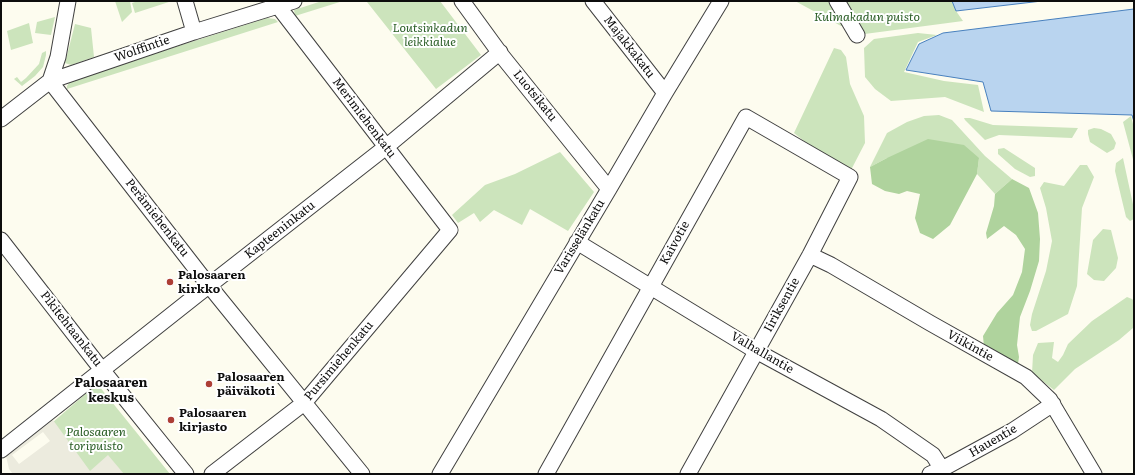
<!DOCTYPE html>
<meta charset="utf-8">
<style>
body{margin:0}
#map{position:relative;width:1135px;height:475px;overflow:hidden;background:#fdfcef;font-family:Literata,serif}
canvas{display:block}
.frame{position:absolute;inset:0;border:2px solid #0d0d0d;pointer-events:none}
</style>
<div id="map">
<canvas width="1135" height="475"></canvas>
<div class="frame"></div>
</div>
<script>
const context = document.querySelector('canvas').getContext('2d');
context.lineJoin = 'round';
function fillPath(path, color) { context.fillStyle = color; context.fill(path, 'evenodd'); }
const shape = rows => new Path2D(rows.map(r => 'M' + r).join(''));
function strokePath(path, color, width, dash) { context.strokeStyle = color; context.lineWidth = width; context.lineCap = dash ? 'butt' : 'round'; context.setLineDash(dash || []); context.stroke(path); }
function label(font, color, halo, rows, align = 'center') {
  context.font = font + ' Literata,serif'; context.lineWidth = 4; context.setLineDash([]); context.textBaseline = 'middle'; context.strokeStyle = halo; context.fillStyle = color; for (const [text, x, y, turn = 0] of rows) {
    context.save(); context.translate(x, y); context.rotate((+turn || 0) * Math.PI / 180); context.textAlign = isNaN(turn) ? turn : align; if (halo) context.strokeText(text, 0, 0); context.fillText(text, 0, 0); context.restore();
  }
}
fillPath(shape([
 [115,1,130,1,132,12,122,22],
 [138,1,172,1,135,13,132,3],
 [322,1,343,1,295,16,294,10],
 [370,1,440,1,481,55,436,89,367,2],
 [795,1,952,1,956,11,963,21,857,35,853,26,841,26],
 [55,17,51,35,35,33,37,22],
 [267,18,275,19,278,22,67,89,67,86,71,80],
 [29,23,33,43,11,50,7,31],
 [75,24,91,28,94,57,71,65,65,63],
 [918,33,937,35,918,42,904,72,944,81,978,85,984,112,945,97,891,101,875,89,865,77,864,48,874,39],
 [834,48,841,50,846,57,850,84,864,116,865,143,851,170,804,141,794,133],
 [46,51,46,55,43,67,35,76,22,86,14,79,17,77,21,82,26,78,39,64,42,53],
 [939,115,952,120,985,156,1012,179,995,194,977,174,979,158,887,158,870,167,887,133,907,122,924,116],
 [1131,116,1134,128,1134,163,1123,122],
 [964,118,970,118,993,125,1078,128,1072,138,999,135,985,140,965,120],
 [1094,128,1101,129,1111,134,1116,143,1114,149,1107,153,1090,142,1088,134,1088,130],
 [1004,148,1035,168,1035,176,1030,177,1015,169,998,154,998,149],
 [560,152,594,192,568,231,530,209,522,225,494,210,480,222,474,213,458,223,452,215,485,185,515,174],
 [1123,158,1134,209,1134,219,1130,221,1126,217,1115,171,1116,163],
 [1080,165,1087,165,1094,177,1082,208,1077,286,1068,314,1036,331,1032,331,1030,325,1032,314,1046,271,1052,241,1046,208,1040,188,1044,182,1064,186],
 [1103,229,1111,230,1118,258,1116,268,1104,281,1094,280,1087,274,1093,240],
 [1127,297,1132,299,1134,301,1134,325,1133,328,1119,340,1075,369,1054,390,1032,373,1033,355,1038,343,1054,342,1052,358,1058,362,1063,355,1068,344,1092,321],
 [97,384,99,386,170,474,70,474,45,429]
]), '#cce4bc');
fillPath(shape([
 [928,139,964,145,979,158,977,174,950,225,933,239,920,233,915,218,920,194,907,191,899,194,885,191,872,184,870,167,887,158],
 [1012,179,1029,188,1038,213,1040,239,1039,261,1030,291,1020,317,1017,345,1019,357,1018,364,984,347,983,336,997,313,1013,295,1022,272,1025,249,1016,235,1004,226,987,239,986,233,994,206,995,194]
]), '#afd39d');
fillPath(shape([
 [53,420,90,471,108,455,124,474,13,474,9,469,6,456],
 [43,432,50,441,19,464,12,455]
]), '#ecebde');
const water = shape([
 [952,1,1042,1,956,11,952,1],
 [1134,9,1134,122,1132,115,991,111,983,82,906,70,919,44,943,33,1134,9]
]);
fillPath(water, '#b9d4ef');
strokePath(water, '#4880be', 1);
const minor = shape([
 [68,1,58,57,50,81,203,278,362,474],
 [185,1,194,32],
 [462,1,502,56,609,189],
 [593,1,665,93],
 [837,1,857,35],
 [1,119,50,81,194,32,294,1],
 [1,240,95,361,186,474],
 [577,242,756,351,881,419,933,455,942,469],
 [810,255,831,265,930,323,1026,377,1050,400,1094,474],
 [1,450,198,294,386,147,500,52],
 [212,474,304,403,450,230,278,6],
 [440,474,609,189,665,93,721,1],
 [546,474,746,117,850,177,810,255,688,474],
 [930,474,942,469,1012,431,1053,404]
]);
strokePath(minor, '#404040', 17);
strokePath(minor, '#fff', 15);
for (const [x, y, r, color] of [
 [170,282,4,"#ad3e35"],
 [209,384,4,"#ad3e35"],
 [171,420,4,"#ad3e35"]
]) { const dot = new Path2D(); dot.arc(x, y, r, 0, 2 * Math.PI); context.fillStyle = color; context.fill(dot); strokePath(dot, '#fff', 1.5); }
label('italic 12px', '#295d25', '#fff', [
 ["Kulmakadun puisto",867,17],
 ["Loutsinkadun",430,28],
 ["leikkialue",430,42],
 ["Palosaaren",96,432],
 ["toripuisto",96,446]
]);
label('12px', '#0d0d0d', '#fff', [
 ["Majakkakatu",629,47,52],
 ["Wolffintie",142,49,-19],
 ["Luotsikatu",535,96,51],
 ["Merimiehenkatu",364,118,53],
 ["Perämiehenkatu",157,218,52],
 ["Kapteeninkatu",280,230,-38],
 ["Varisselänkatu",580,237,-59],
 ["Kaivotie",675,243,-61],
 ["Iiriksentie",782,305,-61],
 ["Pikitehtaankatu",71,329,52],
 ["Viikintie",970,346,29],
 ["Valhallantie",762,353,30],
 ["Pursimiehenkatu",339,361,-50],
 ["Hauentie",993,441,-30]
]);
label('bold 12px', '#0d0d0d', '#fff', [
 ["Palosaaren",178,275],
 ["kirkko",178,289],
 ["Palosaaren",217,377],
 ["päiväkoti",217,391],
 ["Palosaaren",179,413],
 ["kirjasto",179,427]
], 'left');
label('bold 13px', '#0d0d0d', '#fff', [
 ["Palosaaren",111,383],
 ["keskus",111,398]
]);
</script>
